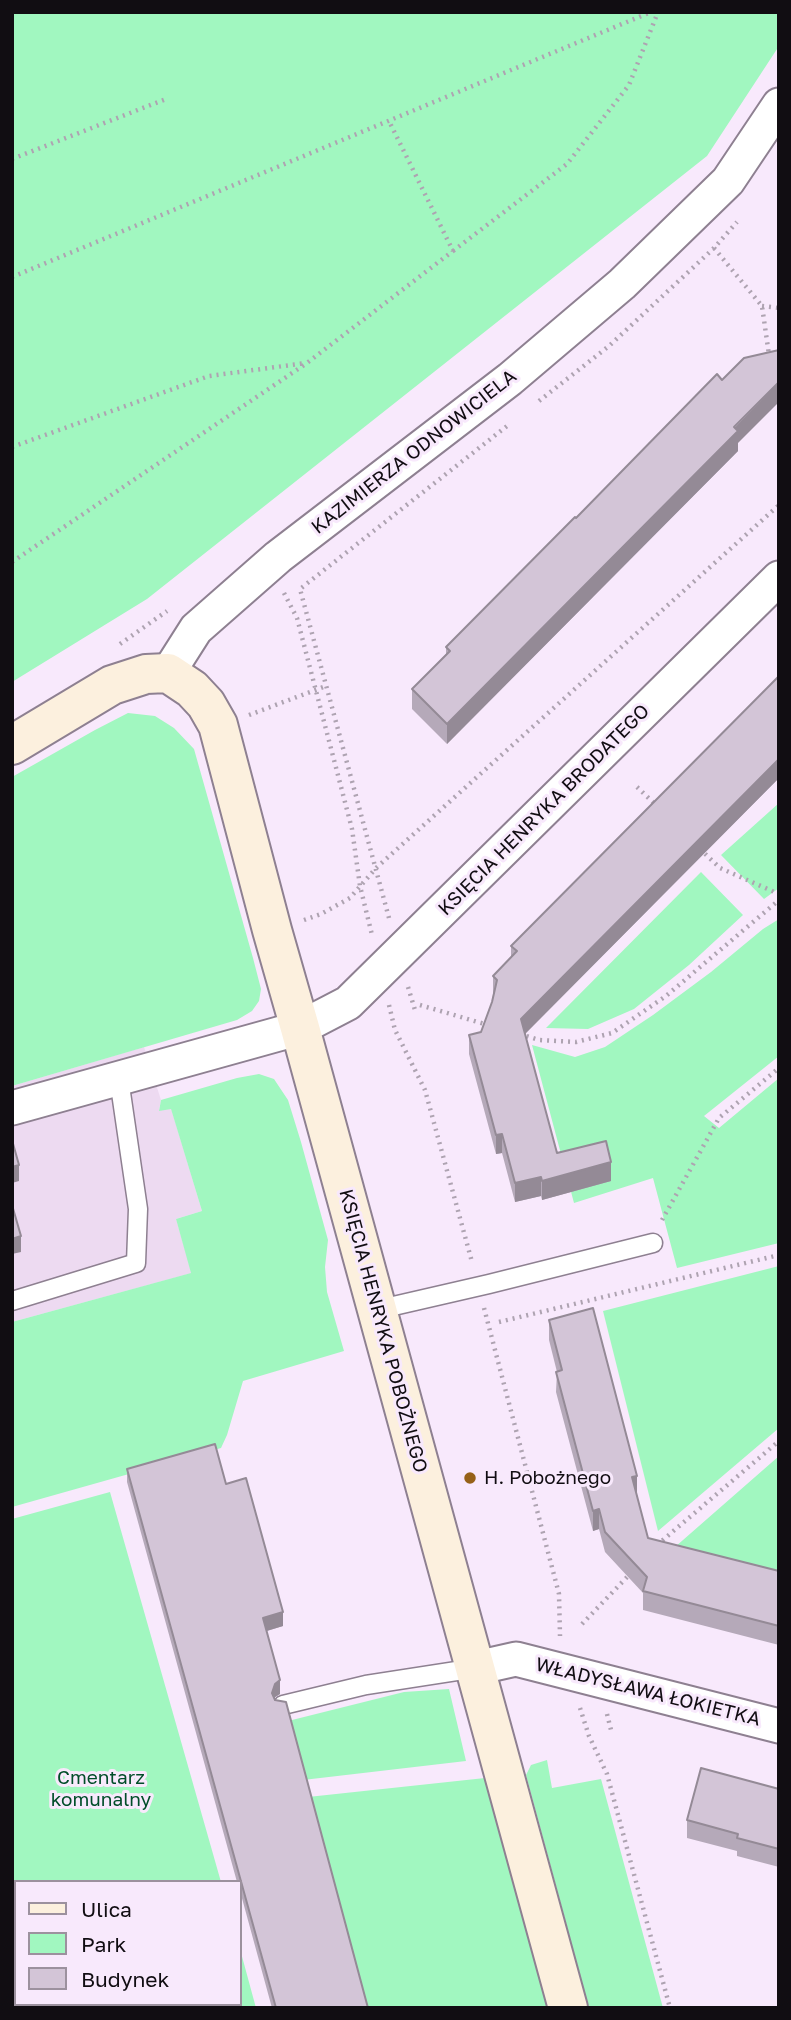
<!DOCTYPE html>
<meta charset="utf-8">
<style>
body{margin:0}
#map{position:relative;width:791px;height:2020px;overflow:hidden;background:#f8e9fc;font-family:"Golos Text",sans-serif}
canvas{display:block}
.frame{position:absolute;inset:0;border:14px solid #110d12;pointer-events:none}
.legend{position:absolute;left:14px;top:1880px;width:228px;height:126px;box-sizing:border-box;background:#f8e9fc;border:2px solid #9c919e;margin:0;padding:9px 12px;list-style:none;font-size:21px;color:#110d12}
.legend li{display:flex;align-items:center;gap:14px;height:35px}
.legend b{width:35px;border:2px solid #9c919e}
</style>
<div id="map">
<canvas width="791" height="2020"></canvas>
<div class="frame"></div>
<ul class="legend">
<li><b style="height:9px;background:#fcf0de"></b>Ulica</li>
<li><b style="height:19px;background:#a1f7c0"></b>Park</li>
<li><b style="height:19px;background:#d3c5d7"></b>Budynek</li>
</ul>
</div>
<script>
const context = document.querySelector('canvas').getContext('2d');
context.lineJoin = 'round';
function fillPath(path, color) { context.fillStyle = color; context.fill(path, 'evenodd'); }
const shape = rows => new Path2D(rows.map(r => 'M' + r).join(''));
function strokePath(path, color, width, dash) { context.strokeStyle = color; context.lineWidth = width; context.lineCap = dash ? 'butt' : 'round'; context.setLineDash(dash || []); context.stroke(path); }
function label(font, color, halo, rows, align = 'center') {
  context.font = font + ' "Golos Text",sans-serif'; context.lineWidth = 6; context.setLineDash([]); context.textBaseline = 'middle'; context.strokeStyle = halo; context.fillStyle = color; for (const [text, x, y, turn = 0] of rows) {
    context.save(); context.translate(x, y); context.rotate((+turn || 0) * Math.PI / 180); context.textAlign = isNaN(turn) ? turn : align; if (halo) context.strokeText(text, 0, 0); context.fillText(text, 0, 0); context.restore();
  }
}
fillPath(shape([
 [144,1047,161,1100,159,1110,171,1108,202,1211,176,1219,192,1273,12,1322,12,1086]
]), '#eddaf1');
fillPath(shape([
 [12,12,779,12,779,46,707,156,147,599,12,682],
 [128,713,155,716,174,728,194,749,253,958,261,989,259,1001,252,1011,237,1020,12,1086,12,777,95,730],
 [779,803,779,888,764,899,721,855],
 [701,872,743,915,689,965,634,1009,588,1029,546,1028],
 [779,919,779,1056,704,1116,719,1128,779,1078,779,1243,677,1268,653,1178,574,1203,532,1045,575,1057,605,1047,653,1015,711,972,763,929],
 [259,1074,274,1079,288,1100,301,1142,328,1240,325,1267,327,1292,344,1351,243,1381,227,1435,221,1448,12,1507,12,1322,191,1273,176,1219,202,1211,171,1109,159,1111,161,1100,237,1078],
 [779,1266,779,1428,658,1531,603,1311],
 [779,1456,779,1579,667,1554],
 [110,1492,221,1882,16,1882,16,2004,240,2004,240,1949,256,2008,12,2008,12,1519],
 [449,1689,466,1761,303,1780,288,1721,404,1692],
 [547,1760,552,1788,601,1779,663,2008,589,2008,526,1775,531,1765],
 [485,1778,550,2008,365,2008,308,1797]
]), '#a1f7c0');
const lane = shape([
 [12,1301,136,1263,138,1209,119,1079],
 [376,1310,489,1284,653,1243],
 [283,1705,366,1685,476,1668]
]);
const street = shape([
 [168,673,196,629,278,557,510,379,622,284,728,181,779,105],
 [12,1108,300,1028,348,1003,779,578],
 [476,1668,516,1659,779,1726]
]);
const secondary = shape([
 [12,745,112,685,146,674,168,673,192,689,206,704,218,725,272,930,300,1028,568,2008]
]);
strokePath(lane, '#8e8091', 21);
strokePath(street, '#8e8091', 37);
strokePath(secondary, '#8e8091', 42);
strokePath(shape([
 [12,159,166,99],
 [714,248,762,306,769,355],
 [453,251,567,164,629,85,658,12],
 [12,277,651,12],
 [762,306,779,308],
 [539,401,609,346,714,248,737,222],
 [12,447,209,376,306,363],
 [12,562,307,363,453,251,389,121],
 [284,593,297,618,352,829,360,886,372,935],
 [120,644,167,611],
 [249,715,326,686],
 [637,787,657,806],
 [700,849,720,868,779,894],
 [389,918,300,589,507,426],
 [304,920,321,914,350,898,376,868,779,505],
 [408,987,415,1010],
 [389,1005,395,1030,425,1090,472,1262],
 [420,1005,488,1025],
 [520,1034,539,1040,576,1042,612,1033,666,996,779,900],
 [662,1220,719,1118,779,1068],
 [484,1308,559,1594,560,1636],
 [499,1322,779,1255],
 [657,1545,779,1441],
 [582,1624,630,1574],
 [580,1708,589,1736,607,1774,670,2008],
 [607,1714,611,1730]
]), '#aea3b1', 4.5, [2, 5]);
strokePath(lane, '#fff', 18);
strokePath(street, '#fff', 33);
strokePath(secondary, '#fcf0de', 38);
fillPath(shape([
 [738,443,738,451,447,744,412,709,412,689,446,654,446,647,576,518],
 [779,676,779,778,525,1034,557,1153,611,1181,542,1200,541,1196,515,1202,502,1153,496,1154,469,1054,469,1035,481,1032,492,1002,493,995,493,976,511,957,511,946],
 [549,1320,637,1496,648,1538,779,1571,779,1645,643,1610,643,1593,605,1552,599,1529,593,1531,556,1392,557,1372,549,1340],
 [127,1469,226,1484,283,1626,267,1631,280,1694,274,1698,368,2008,272,2008,240,1891,240,1882,237,1882,127,1482],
 [779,1789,779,1867,737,1856,737,1851,687,1838,687,1820]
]), '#b5a9b9');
fillPath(shape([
 [779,382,779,402,738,443,738,451,447,744,447,724],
 [779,759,779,778,521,1038,521,1019],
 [502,1134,502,1153,496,1154,496,1135],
 [611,1162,611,1181,542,1200,542,1181],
 [19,1165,19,1181,12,1183,12,1167],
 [541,1177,541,1196,515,1202,515,1183],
 [21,1236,21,1252,12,1254,12,1239],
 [637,1476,637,1496,632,1477],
 [599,1509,599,1529,593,1531,593,1511],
 [283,1612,283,1626,263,1632,263,1618],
 [280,1680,280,1694,275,1697,272,1707,272,1693,275,1684]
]), '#948a96');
const building = shape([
 [779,350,779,382,734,427,738,431,447,724,412,689,450,651,446,647,575,517,576,518,717,374,722,380,744,358,779,350],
 [779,676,779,759,521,1019,557,1153,606,1141,611,1162,542,1181,541,1177,515,1183,502,1134,496,1135,469,1035,481,1032,492,1002,497,980,493,976,517,951,511,946,779,676],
 [12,1140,19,1165,12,1167,12,1140],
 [12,1205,21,1236,12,1239,12,1205],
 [593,1308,637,1476,632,1477,648,1538,779,1571,779,1626,643,1591,647,1577,605,1532,599,1509,593,1511,556,1372,562,1370,549,1320,593,1308],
 [215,1444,226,1484,246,1478,283,1612,263,1618,280,1680,275,1684,272,1693,275,1700,286,1702,368,2008,276,2008,127,1469,215,1444],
 [701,1768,779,1789,779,1849,737,1838,738,1834,687,1820,701,1768]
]);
fillPath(building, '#d3c5d7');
strokePath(building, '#948a96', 2);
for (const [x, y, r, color] of [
 [470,1478,7,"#966118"]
]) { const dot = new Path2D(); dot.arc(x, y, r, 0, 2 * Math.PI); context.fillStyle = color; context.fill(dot); strokePath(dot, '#f8e9fc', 2.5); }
label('19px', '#110d12', '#f8e9fc', [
 ["KAZIMIERZA ODNOWICIELA",414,452,-38],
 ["KSIĘCIA HENRYKA BRODATEGO",544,810,-45],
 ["KSIĘCIA HENRYKA POBOŻNEGO",383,1331,75],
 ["WŁADYSŁAWA ŁOKIETKA",648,1692,14]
]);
label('19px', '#110d12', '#f8e9fc', [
 ["H. Pobożnego",484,1478]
], 'left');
label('19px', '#004d29', '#f8e9fc', [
 ["Cmentarz",101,1778],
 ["komunalny",101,1800]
]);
</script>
